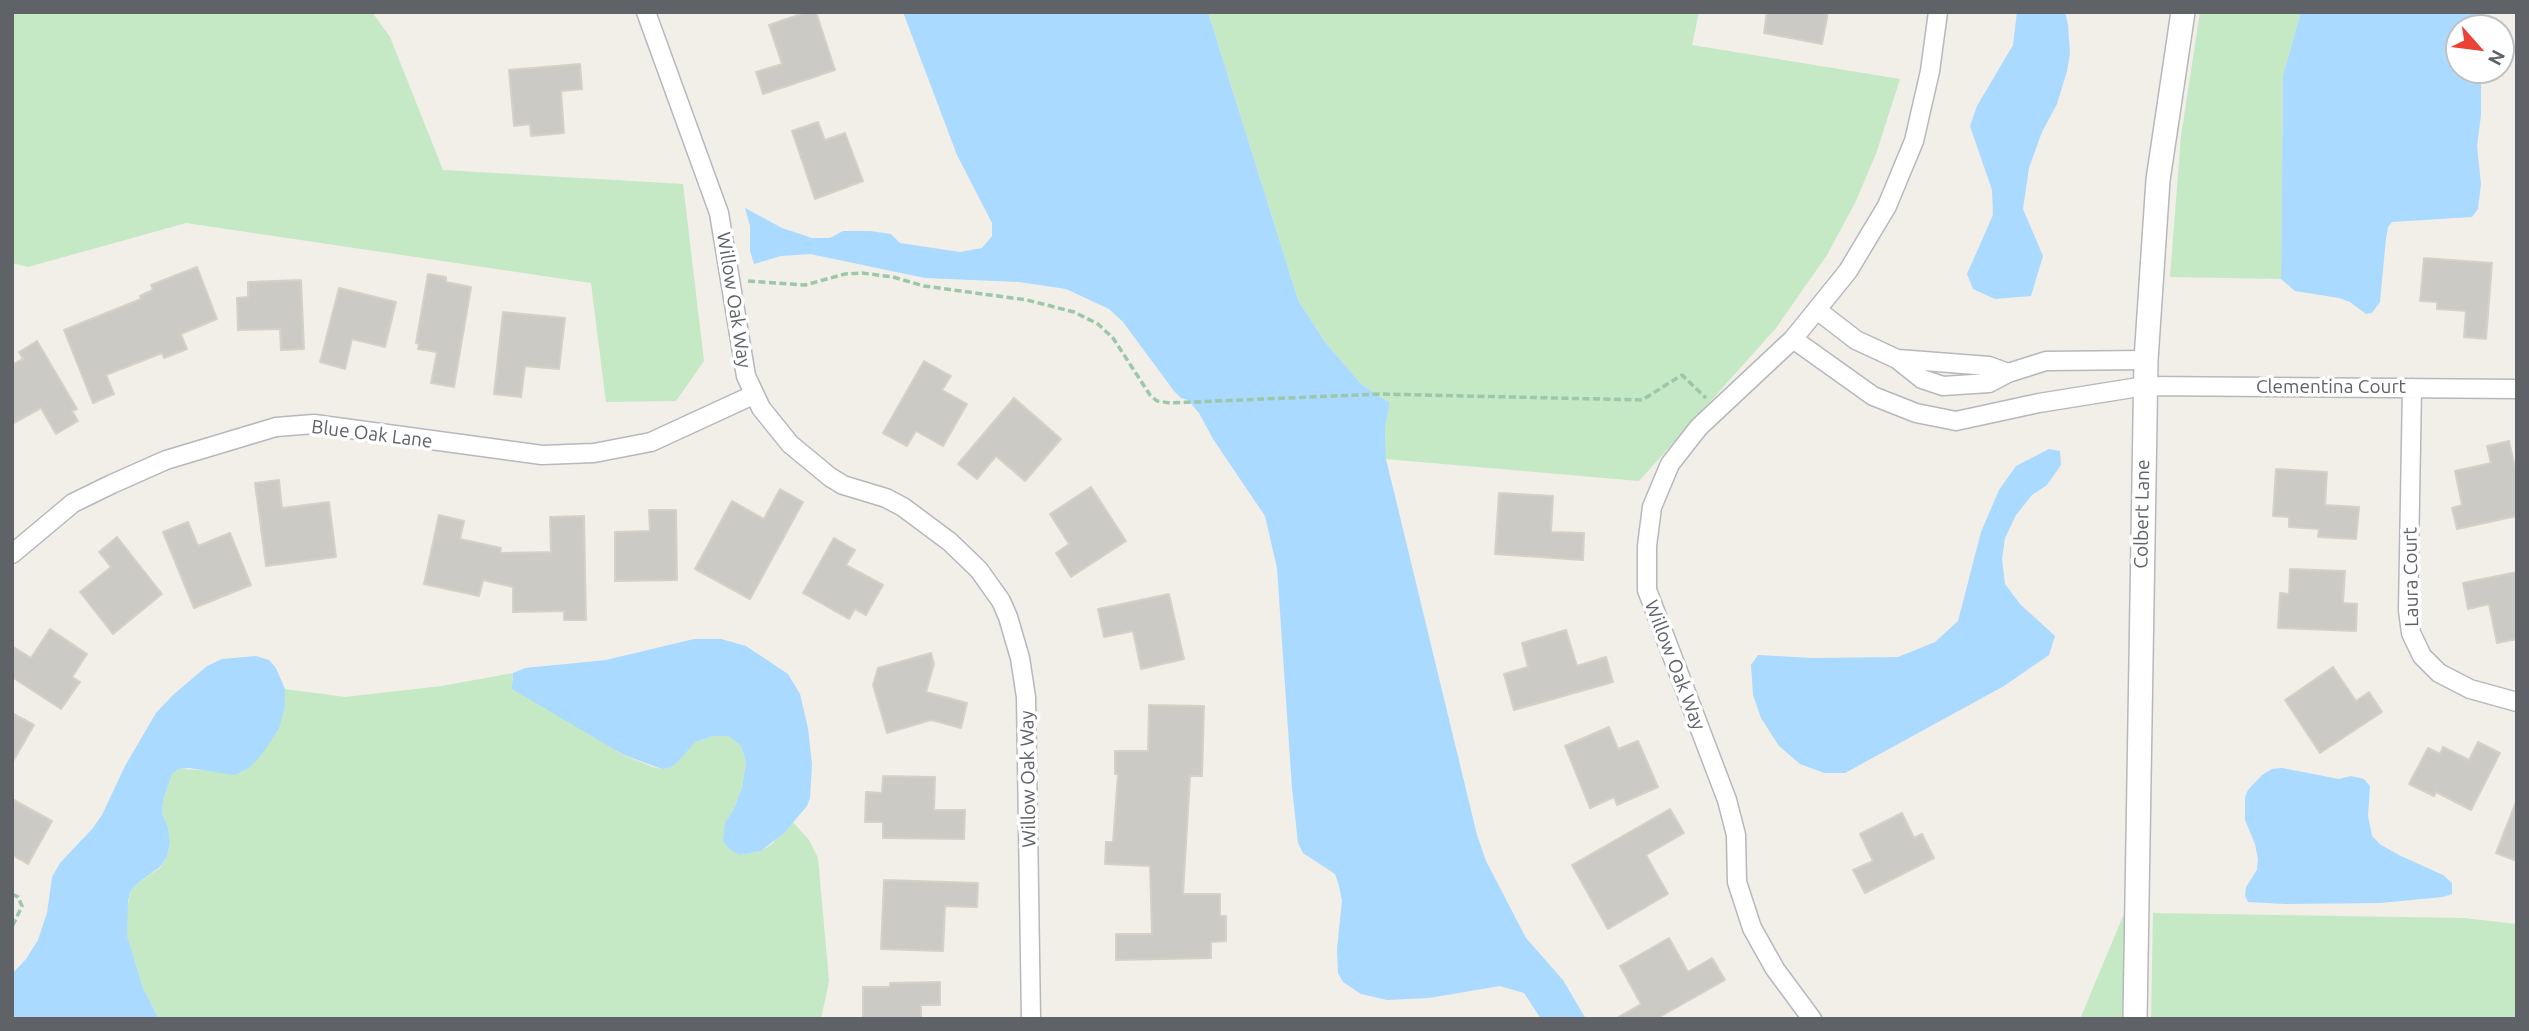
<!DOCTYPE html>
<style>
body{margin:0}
#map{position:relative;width:2529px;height:1031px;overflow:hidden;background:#f1efe8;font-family:Ubuntu,sans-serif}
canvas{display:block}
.frame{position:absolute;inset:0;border:14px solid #5f6368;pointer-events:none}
.north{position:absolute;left:2445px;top:14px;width:70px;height:70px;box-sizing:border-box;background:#fff;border:2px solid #bfc1c3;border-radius:50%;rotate:118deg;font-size:19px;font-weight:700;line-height:28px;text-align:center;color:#5f6368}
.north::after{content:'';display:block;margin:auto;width:24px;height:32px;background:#ea4335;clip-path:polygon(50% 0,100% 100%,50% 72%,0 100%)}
</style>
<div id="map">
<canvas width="2529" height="1031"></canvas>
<div class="frame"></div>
<div class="north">N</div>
</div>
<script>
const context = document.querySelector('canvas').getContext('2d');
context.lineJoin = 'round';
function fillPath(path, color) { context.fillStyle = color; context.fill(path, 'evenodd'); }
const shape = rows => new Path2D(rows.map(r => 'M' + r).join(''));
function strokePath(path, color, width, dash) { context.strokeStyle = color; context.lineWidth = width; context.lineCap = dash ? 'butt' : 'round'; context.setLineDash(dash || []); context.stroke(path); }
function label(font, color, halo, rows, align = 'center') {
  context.font = font + ' Ubuntu,sans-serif'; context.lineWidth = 7; context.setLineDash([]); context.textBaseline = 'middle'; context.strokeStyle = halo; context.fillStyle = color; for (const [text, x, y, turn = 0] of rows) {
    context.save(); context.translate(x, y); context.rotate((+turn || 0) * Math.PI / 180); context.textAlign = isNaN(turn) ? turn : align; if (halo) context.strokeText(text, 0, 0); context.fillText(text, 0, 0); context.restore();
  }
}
fillPath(shape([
 [12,12,372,12,390,37,443,170,683,184,704,361,676,401,606,402,591,283,186,223,28,267,12,263],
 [1208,12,1699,12,1692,45,1900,79,1877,151,1856,201,1827,255,1776,328,1639,481,1386,459,1385,428,1390,403,1361,384,1325,342,1298,300],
 [2200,12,2301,12,2283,75,2281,279,2170,277,2181,136],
 [513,673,512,681,623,755,653,767,662,769,679,761,694,742,713,736,729,735,741,746,746,762,742,787,735,806,725,823,740,855,761,851,772,844,792,821,809,840,818,858,829,981,821,1019,159,1019,143,988,127,935,126,913,131,890,139,882,160,868,167,857,170,843,168,827,162,813,163,801,172,774,179,769,204,770,285,706,285,689,345,697,442,686],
 [2126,909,2122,1019,2080,1019],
 [2153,913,2463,918,2517,924,2517,1019,2151,1019]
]), '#c5e8c5');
fillPath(shape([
 [903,12,1208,12,1298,300,1325,342,1361,384,1390,403,1385,428,1386,459,1477,835,1486,861,1526,938,1563,980,1586,1019,1541,1019,1524,993,1500,986,1429,998,1387,1000,1361,994,1343,982,1338,973,1337,948,1342,901,1339,886,1335,874,1303,853,1298,843,1292,788,1277,568,1265,516,1213,439,1199,413,1188,400,1181,398,1174,391,1123,322,1109,309,1066,289,1019,282,925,278,810,254,781,256,754,264,750,251,750,226,745,208,782,228,812,238,830,238,843,231,870,231,891,234,900,243,960,252,982,248,992,236,992,223,957,155],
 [2017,12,2065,12,2068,25,2070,53,2067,71,2057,104,2042,132,2029,168,2023,209,2043,256,2031,296,1995,299,1973,289,1967,274,1993,215,1992,190,1970,126,1977,106,2013,45],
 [2301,12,2480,12,2481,28,2459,28,2459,70,2481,70,2481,115,2477,146,2481,184,2478,209,2472,217,2392,222,2388,227,2386,238,2380,302,2372,313,2366,314,2350,302,2339,298,2295,291,2281,279,2283,75],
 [2049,449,2060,451,2061,465,2047,485,2032,495,2016,515,2005,538,2002,559,2005,584,2020,604,2055,636,2049,655,2004,686,1845,773,1824,773,1800,764,1779,746,1761,718,1753,695,1751,665,1758,655,1812,658,1898,657,1935,642,1958,621,1981,532,1999,490,2016,466],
 [694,639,721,639,746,646,788,674,800,694,808,728,812,764,810,798,807,806,784,833,761,851,740,855,729,849,723,841,725,823,735,806,742,787,746,762,741,746,729,736,713,736,695,742,679,761,671,767,662,769,624,755,512,689,513,673,525,668,606,660],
 [256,656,269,660,276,668,285,689,285,706,279,728,263,753,250,767,235,775,189,768,179,769,172,774,163,801,162,813,168,827,170,843,167,857,160,867,139,882,131,890,128,901,127,935,143,988,159,1019,12,1019,12,974,26,959,38,940,47,913,52,877,60,863,92,829,102,815,125,766,156,713,173,695,207,666,222,659],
 [2282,768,2339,779,2351,776,2364,779,2370,786,2368,816,2372,836,2381,845,2401,856,2443,875,2452,883,2452,894,2443,897,2380,903,2286,904,2248,902,2245,896,2246,887,2257,870,2258,859,2255,844,2245,820,2245,797,2248,790,2262,775,2272,769]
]), '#aadaff');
const building = shape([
 [807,12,816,12,835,70,763,94,756,72,782,64,769,25,807,12],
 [1767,12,1828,12,1822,44,1764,33,1767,12],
 [580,64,582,89,561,91,564,133,531,136,530,124,514,126,509,70,580,64],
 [818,122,825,140,845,133,863,181,815,199,792,131,818,122],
 [2424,258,2492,263,2486,339,2464,337,2466,311,2437,309,2437,302,2420,301,2424,258],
 [197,267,217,319,181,334,187,349,164,358,162,353,106,375,114,394,93,403,64,330,141,299,140,296,153,290,151,285,197,267],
 [428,274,446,277,446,282,471,287,454,387,431,383,437,352,418,349,419,344,416,343,428,274],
 [301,280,304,349,281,350,280,329,238,330,237,298,248,297,248,282,301,280],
 [339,288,396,302,385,347,352,339,345,369,320,362,339,288],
 [503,312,565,318,559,369,525,366,521,397,494,394,503,312],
 [37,341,77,409,72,411,78,421,56,434,41,408,12,424,12,365,23,359,19,352,37,341],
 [924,361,951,376,942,390,967,404,943,446,916,431,907,446,883,433,924,361],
 [1014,398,1061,439,1025,481,996,456,977,479,958,464,1014,398],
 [2509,441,2517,477,2517,516,2457,529,2452,508,2462,505,2455,471,2491,463,2487,446,2509,441],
 [2276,469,2327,472,2325,505,2359,507,2356,539,2318,537,2319,529,2289,527,2289,517,2273,516,2276,469],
 [279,480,282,508,329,502,336,557,266,566,255,483,279,480],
 [1091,487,1126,541,1071,577,1056,553,1069,544,1050,514,1091,487],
 [780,489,803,502,750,599,695,569,732,501,764,519,780,489],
 [1499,493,1553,496,1551,532,1584,533,1583,560,1495,554,1499,493],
 [649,510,676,510,677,580,615,581,615,532,650,531,649,510],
 [439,515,464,521,460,539,501,548,500,553,551,552,550,517,584,516,586,620,564,620,564,611,513,612,513,587,483,580,479,596,424,584,439,515],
 [188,522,198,546,230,533,251,585,194,608,163,532,188,522],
 [117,537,162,594,113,634,80,592,111,567,99,552,117,537],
 [834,538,855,550,846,565,883,585,866,615,855,609,849,619,803,593,834,538],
 [2290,569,2345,571,2343,603,2357,604,2356,631,2278,628,2280,593,2289,594,2290,569],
 [2517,572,2517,639,2497,643,2489,604,2468,609,2463,583,2517,572],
 [1169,594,1184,659,1141,669,1133,631,1104,637,1098,609,1169,594],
 [50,629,87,654,72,677,80,682,61,709,12,677,12,646,31,658,50,629],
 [1566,630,1577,666,1606,657,1613,682,1514,710,1504,674,1528,667,1522,643,1566,630],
 [931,653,934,664,926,692,967,703,961,728,931,720,887,733,873,685,878,668,931,653],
 [2333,667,2356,701,2369,692,2382,712,2320,753,2285,700,2333,667],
 [1149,705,1204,706,1202,776,1190,776,1183,894,1220,894,1220,916,1226,916,1226,941,1211,942,1211,958,1116,960,1116,934,1152,934,1150,866,1105,864,1106,842,1113,842,1118,774,1115,774,1115,751,1148,751,1149,705],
 [12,713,34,725,12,763,12,713],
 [1609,727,1618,749,1638,741,1658,787,1617,805,1614,797,1590,808,1565,746,1609,727],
 [2478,742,2500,753,2471,810,2436,792,2434,796,2409,784,2428,748,2440,754,2443,747,2469,760,2478,742],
 [883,776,935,777,934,810,965,810,964,839,883,838,883,822,865,822,866,792,882,793,883,776],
 [12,799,52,821,28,864,12,855,12,799],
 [2516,802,2517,803,2517,861,2496,853,2516,802],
 [1670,809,1684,833,1646,855,1668,894,1608,929,1572,865,1670,809],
 [1902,813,1914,838,1922,834,1934,858,1865,893,1853,870,1873,861,1860,834,1902,813],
 [884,880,978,883,977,907,945,906,943,951,881,949,884,880],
 [1669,938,1688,972,1712,958,1725,980,1656,1019,1615,1019,1641,1004,1620,966,1669,938],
 [940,982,940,1005,921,1005,921,1018,863,1019,863,987,890,987,890,983,940,982]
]);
fillPath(building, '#cccac5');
strokePath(building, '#d6d1c6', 2);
const minor = shape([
 [646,12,719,213,746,376,761,408,790,444,830,477,843,485,886,498,903,507,950,542,979,570,1001,601,1008,617,1020,658,1026,697,1031,1019],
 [1817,310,1856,340,1897,359,1922,379,1943,386,1989,383,2008,373,2046,361,2146,360],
 [1793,339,1873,396,1916,413,1956,421,2039,403,2145,386,2517,389],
 [1898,359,1989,366,2008,373],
 [2412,388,2408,610,2411,633,2422,656,2439,673,2470,689,2517,702],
 [12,554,73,503,112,484,166,460,276,427,314,424,542,455,594,453,651,442,753,395],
 [1812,1019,1775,969,1752,928,1737,882,1736,835,1727,800,1647,590,1647,546,1652,507,1670,464,1699,427,1793,339,1848,271,1887,206,1914,141,1930,71,1938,12]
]);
const tertiary = shape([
 [2135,1019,2146,360,2158,180,2183,12]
]);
strokePath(minor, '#b5b8bc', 21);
strokePath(tertiary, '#b5b8bc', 26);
strokePath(shape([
 [748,281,805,285,845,274,862,273,893,277,924,286,1027,300,1074,312,1098,324,1113,338,1150,395,1157,401,1170,403,1381,394,1642,400,1682,375,1706,398],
 [12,894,18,897,22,906,12,927]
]), '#9cc7a9', 3.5, [7, 3.5]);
strokePath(minor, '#fff', 18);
strokePath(tertiary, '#fff', 23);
label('19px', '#5f6368', '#fff', [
 ["Willow Oak Way",734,300,81],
 ["Clementina Court",2331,387],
 ["Blue Oak Lane",372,434,7],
 ["Colbert Lane",2142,514,-89],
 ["Laura Court",2411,577,-91],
 ["Willow Oak Way",1675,665,69],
 ["Willow Oak Way",1028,779,-91]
]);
</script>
